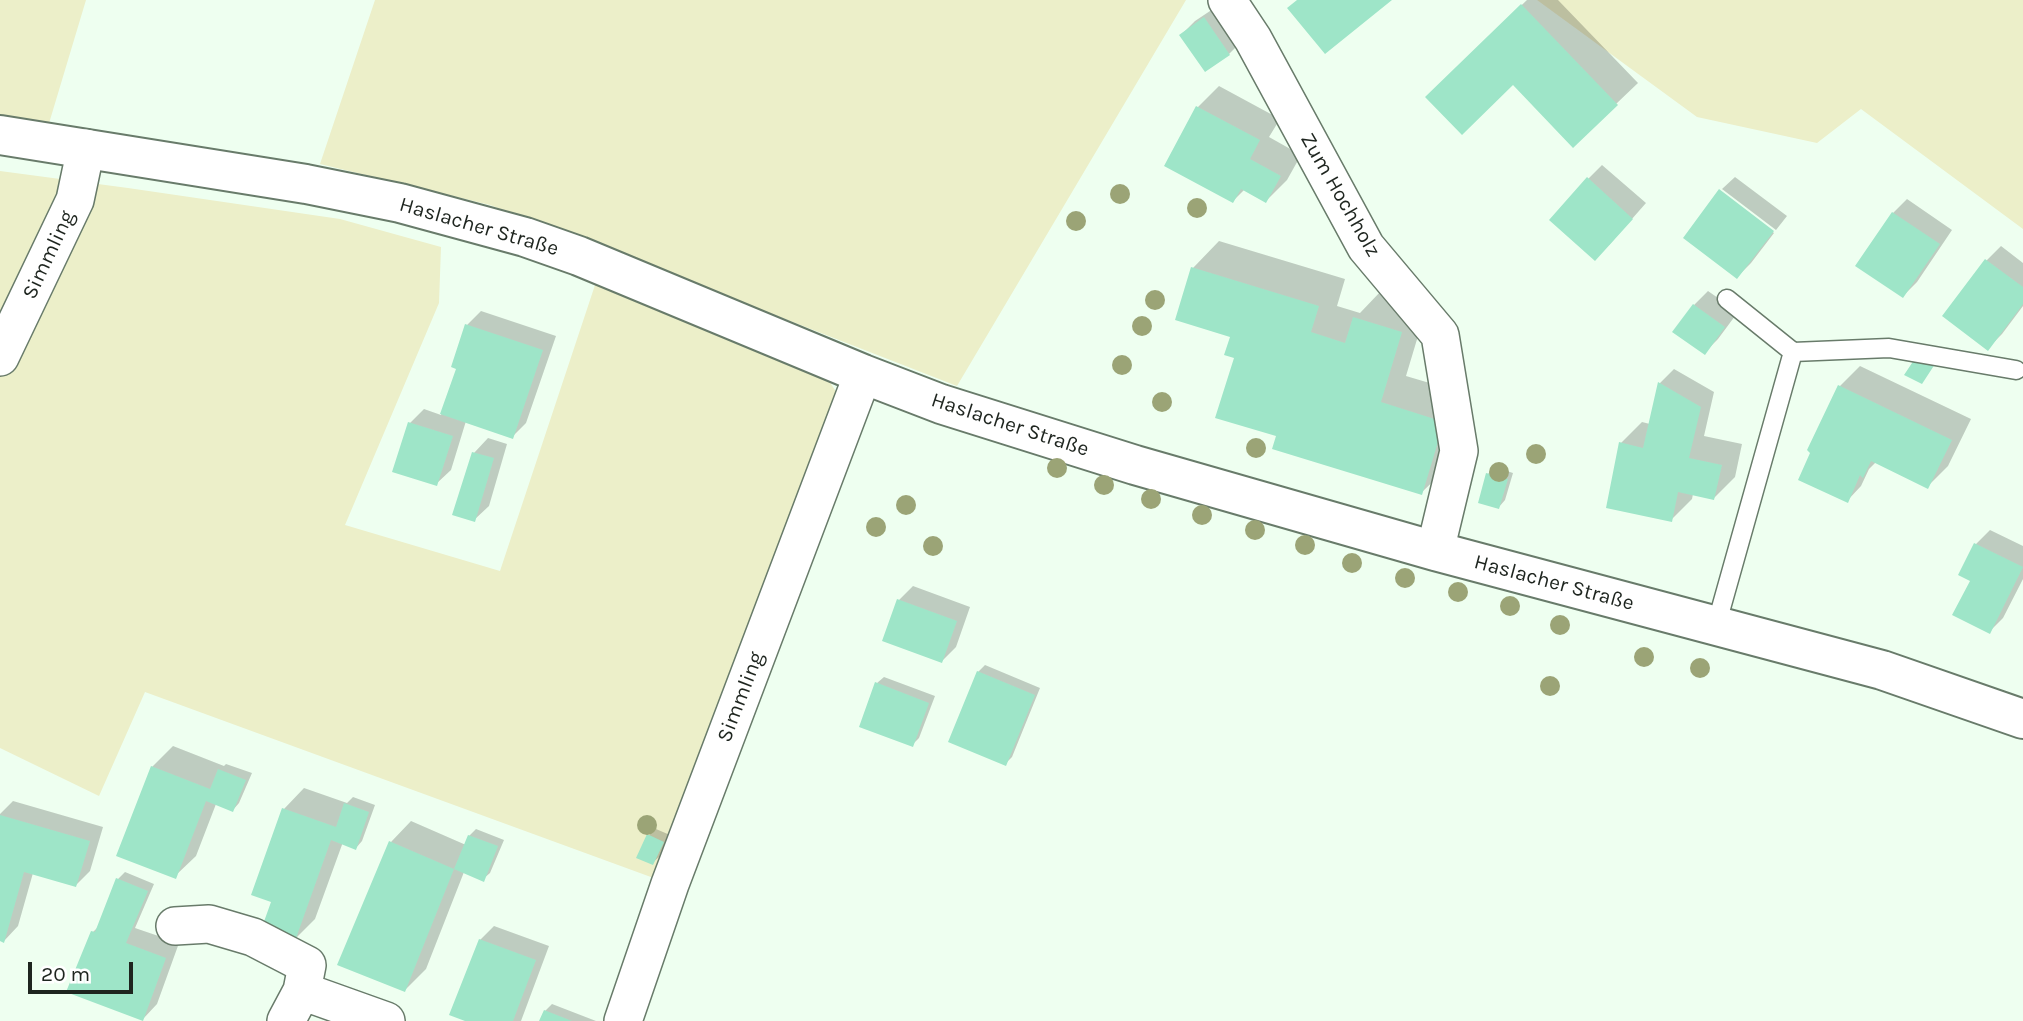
<!DOCTYPE html>
<meta charset="utf-8">
<style>
body{margin:0}
#map{position:relative;width:2023px;height:1021px;overflow:hidden;background:#eefff0;font-family:Karla,sans-serif}
canvas{display:block}
.scale{position:absolute;left:28px;top:962px;width:105px;height:32px;box-sizing:border-box;border:4px solid #1e251f;border-top:0;padding-left:9px;font-size:21px;line-height:24px;white-space:nowrap;color:#1e251f;-webkit-text-stroke:5px #fff;paint-order:stroke}
</style>
<div id="map">
<canvas width="2023" height="1021"></canvas>
<div class="scale">20 m</div>
</div>
<script>
const context = document.querySelector('canvas').getContext('2d');
context.lineJoin = 'round';
function fillPath(path, color) { context.fillStyle = color; context.fill(path, 'evenodd'); }
const shape = rows => new Path2D(rows.map(r => 'M' + r).join(''));
function strokePath(path, color, width, dash) { context.strokeStyle = color; context.lineWidth = width; context.lineCap = dash ? 'butt' : 'round'; context.setLineDash(dash || []); context.stroke(path); }
function label(font, color, halo, rows, align = 'center') {
  context.font = font + ' Karla,sans-serif'; context.lineWidth = 7; context.setLineDash([]); context.textBaseline = 'middle'; context.strokeStyle = halo; context.fillStyle = color; for (const [text, x, y, turn = 0] of rows) {
    context.save(); context.translate(x, y); context.rotate((+turn || 0) * Math.PI / 180); context.textAlign = isNaN(turn) ? turn : align; if (halo) context.strokeText(text, 0, 0); context.fillText(text, 0, 0); context.restore();
  }
}
fillPath(shape([
 [0,0,86,0,47,130,0,123],
 [375,0,1186,0,957,386,590,243,490,205,320,164],
 [1537,0,2023,0,2023,229,1861,109,1817,143,1697,117],
 [0,171,128,188,340,219,441,247,439,303,345,525,500,571,598,276,824,373,842,401,670,884,145,692,99,796,0,748]
]), '#ecefc9');
fillPath(shape([
 [1527,0,1558,0,1638,83,1573,145,1513,83,1448,76],
 [1219,5,1243,40,1229,54,1205,70,1181,35,1195,21],
 [1219,86,1280,119,1269,137,1301,155,1287,180,1266,201,1245,189,1233,201,1166,165,1198,107],
 [1602,165,1646,203,1609,245,1588,179],
 [1735,177,1787,216,1776,230,1722,189],
 [1720,192,1774,233,1751,263,1737,277],
 [1907,199,1952,230,1917,282,1903,296,1893,213],
 [1219,241,1345,279,1337,306,1360,313,1381,291,1427,306,1406,376,1470,395,1448,467,1421,493,1278,435,1236,357,1232,335,1193,268],
 [2001,246,2023,263,2023,306,2002,334,1988,348,1945,316,1987,260],
 [1708,291,1738,312,1718,339,1704,353,1694,305],
 [481,311,556,336,526,423,512,437,466,421,451,470,436,484,410,423,424,409,441,415,458,367,467,325],
 [1860,366,1971,419,1948,466,1928,486,1876,462,1869,469,1861,486,1847,501,1840,386],
 [1674,369,1714,392,1704,436,1742,444,1735,477,1714,498,1693,494,1692,499,1671,520,1621,443,1642,422,1650,424,1660,383],
 [488,438,507,444,489,506,474,520,474,453],
 [1494,467,1513,473,1505,500,1499,507,1488,474],
 [1990,530,2023,546,2023,579,2003,618,1989,632,1972,581,1960,574,1976,544],
 [913,586,970,607,956,647,942,661,899,600],
 [985,665,1040,688,1012,757,1005,764,978,672],
 [884,677,935,696,919,738,912,745,877,683],
 [173,746,224,766,226,764,252,773,239,803,233,810,216,804,196,856,175,876,152,767],
 [304,788,347,803,353,797,375,805,362,841,356,848,343,842,315,919,295,939,273,901,284,809],
 [13,801,103,827,90,871,76,885,33,873,18,926,4,941,0,940,0,814],
 [411,821,466,845,469,836,476,829,504,840,490,873,483,879,464,872,426,969,405,990,391,842],
 [656,829,670,835,659,857,652,863,649,835],
 [125,872,154,884,135,928,179,943,157,1004,143,1019,93,932,100,925,118,879],
 [494,926,549,946,521,1021,470,1021,480,940],
 [552,1004,596,1021,541,1021,545,1011]
]), '#0003');
fillPath(shape([
 [1297,0,1392,0,1325,54,1287,8],
 [1521,4,1618,105,1573,148,1513,85,1462,135,1425,97],
 [1204,17,1230,55,1205,72,1179,35],
 [1196,106,1260,140,1250,159,1281,176,1266,203,1241,189,1233,203,1164,166],
 [1587,177,1633,219,1595,261,1549,220],
 [1719,189,1774,231,1737,279,1683,238],
 [1892,212,1940,244,1903,298,1855,266],
 [1985,259,2023,287,2023,304,1988,351,1942,316],
 [1191,267,1319,306,1311,332,1345,343,1353,317,1402,332,1381,402,1444,422,1422,495,1272,449,1276,436,1215,418,1234,358,1224,355,1230,337,1175,320],
 [1693,304,1725,327,1705,355,1672,332],
 [465,324,543,350,513,439,440,414,456,369,451,367],
 [1914,360,1935,364,1922,384,1904,375],
 [1658,382,1701,407,1689,458,1722,465,1714,500,1678,492,1672,522,1606,508,1619,442,1643,448],
 [1838,385,1952,440,1928,489,1871,461,1863,478,1860,475,1848,503,1798,480,1810,453,1807,450],
 [408,422,453,436,437,486,392,472],
 [472,452,494,458,475,522,452,515],
 [1486,473,1508,479,1499,509,1478,503],
 [1974,543,2023,567,1990,634,1952,615,1970,581,1958,575],
 [897,599,957,621,942,663,882,641],
 [977,671,1035,695,1006,766,948,742],
 [875,682,929,703,913,747,859,727],
 [151,766,210,789,218,769,246,780,233,812,206,801,176,879,116,856],
 [344,803,369,812,356,850,331,840,295,941,261,930,271,902,251,895,282,808,336,827],
 [0,815,90,841,76,887,24,872,4,943,0,941],
 [647,834,664,842,653,865,636,858],
 [468,835,498,846,484,882,454,869,405,992,337,965,389,841,454,869],
 [116,878,148,891,126,943,166,958,143,1021,66,992,91,931,95,932],
 [479,939,536,960,513,1021,465,1021,449,1015],
 [544,1010,572,1021,539,1021]
]), '#9ee5c8');
const lane = shape([
 [1793,352,1889,348,2016,370],
 [1716,626,1793,352,1727,299]
]);
const street = shape([
 [1227,0,1253,39,1366,247,1440,335,1459,451,1435,551],
 [0,357,75,200,86,148],
 [175,926,209,924,253,937,307,965,302,991],
 [286,1021,302,991,386,1021],
 [623,1021,670,884,863,374]
]);
const secondary = shape([
 [0,135,306,184,400,203,525,237,579,256,863,374,941,404,1135,465,1435,551,1882,670,2023,719]
]);
strokePath(lane, '#687b6a', 21);
strokePath(street, '#687b6a', 40);
strokePath(secondary, '#687b6a', 42);
strokePath(lane, '#fff', 18);
strokePath(street, '#fff', 37);
strokePath(secondary, '#fff', 38);
context.fillStyle = '#9ba476';
for (const [x, y] of [
 [1120,194],
 [1197,208],
 [1076,221],
 [1155,300],
 [1142,326],
 [1122,365],
 [1162,402],
 [1256,448],
 [1536,454],
 [1057,468],
 [1499,472],
 [1104,485],
 [1151,499],
 [906,505],
 [1202,515],
 [876,527],
 [1255,530],
 [1305,545],
 [933,546],
 [1352,563],
 [1405,578],
 [1458,592],
 [1510,606],
 [1560,625],
 [1644,657],
 [1700,668],
 [1550,686],
 [647,825]
]) { context.beginPath(); context.arc(x, y, 10, 0, 2 * Math.PI); context.fill(); }
label('21px', '#1e251f', '#fff', [
 ["Zum Hochholz",1340,195,60],
 ["Haslacher Straße",479,227,16],
 ["Simmling",49,255,-65],
 ["Haslacher Straße",1010,425,18],
 ["Haslacher Straße",1554,583,15],
 ["Simmling",741,697,-69]
]);
</script>
